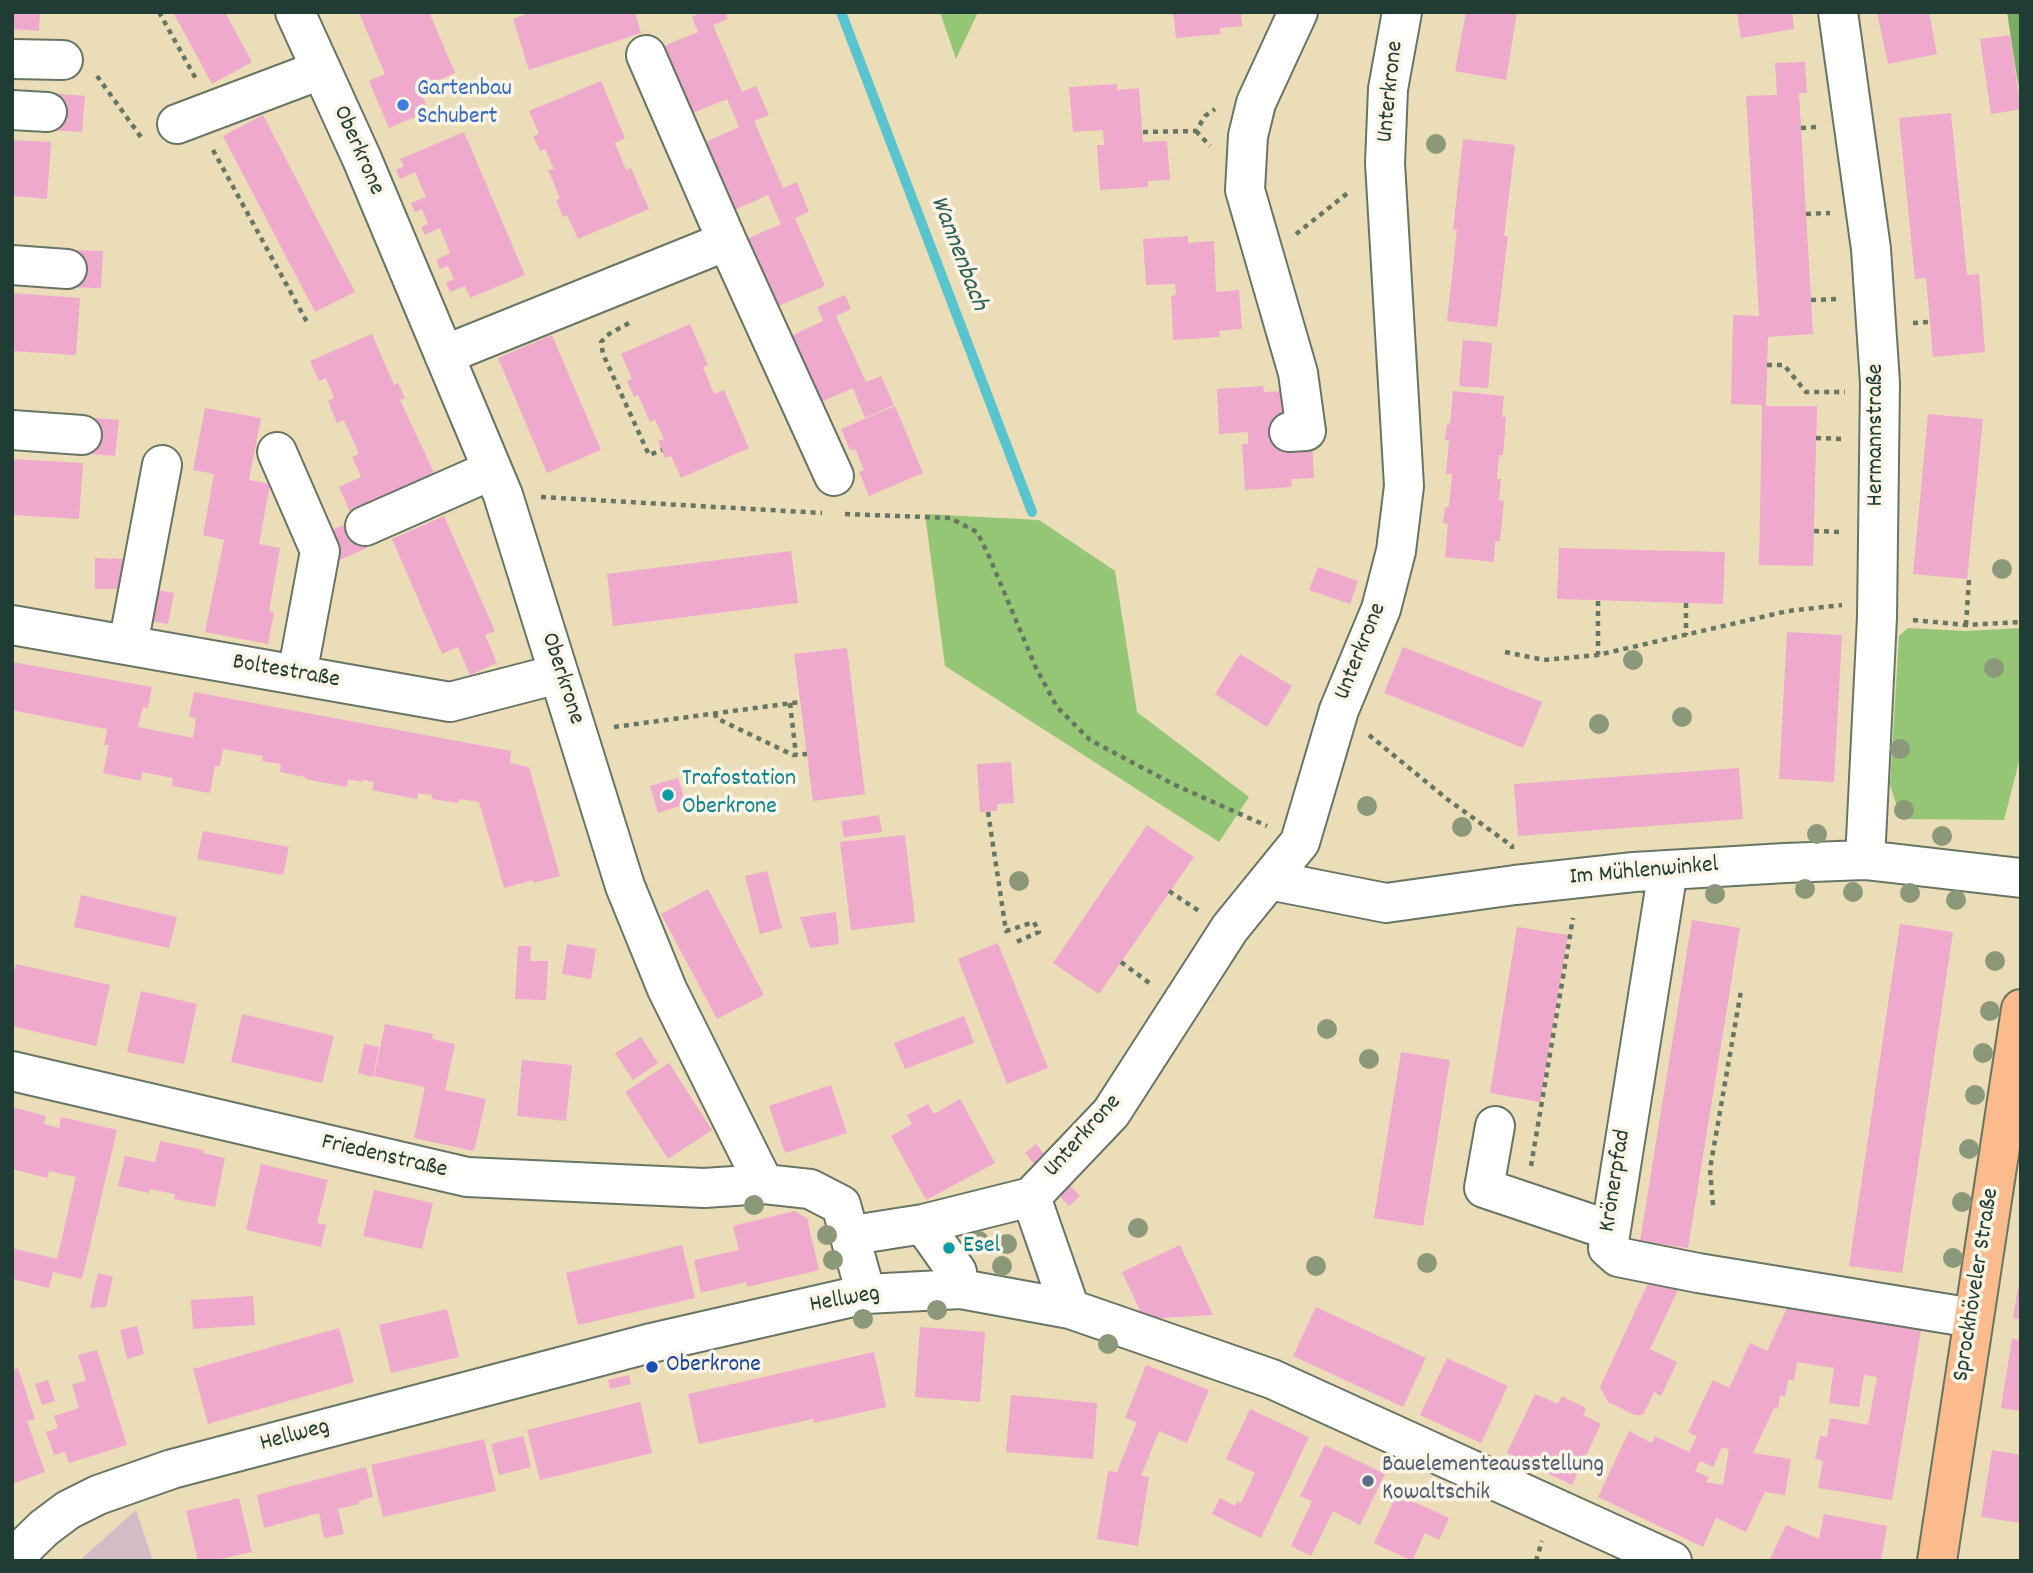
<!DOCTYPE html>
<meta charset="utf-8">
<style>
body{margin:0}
#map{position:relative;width:2033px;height:1573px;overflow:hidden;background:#ecddb9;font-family:Dekko,sans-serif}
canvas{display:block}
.frame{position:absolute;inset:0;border:14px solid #1f3d34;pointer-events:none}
</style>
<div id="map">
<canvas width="2033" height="1573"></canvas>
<div class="frame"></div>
</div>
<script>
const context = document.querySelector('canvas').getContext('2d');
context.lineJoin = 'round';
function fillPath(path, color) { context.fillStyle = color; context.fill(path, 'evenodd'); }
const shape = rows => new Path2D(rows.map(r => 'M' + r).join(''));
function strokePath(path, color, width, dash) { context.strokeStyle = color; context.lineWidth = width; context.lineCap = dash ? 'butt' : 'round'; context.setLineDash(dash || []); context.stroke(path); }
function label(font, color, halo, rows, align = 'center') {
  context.font = font + ' Dekko,sans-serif'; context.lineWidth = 7; context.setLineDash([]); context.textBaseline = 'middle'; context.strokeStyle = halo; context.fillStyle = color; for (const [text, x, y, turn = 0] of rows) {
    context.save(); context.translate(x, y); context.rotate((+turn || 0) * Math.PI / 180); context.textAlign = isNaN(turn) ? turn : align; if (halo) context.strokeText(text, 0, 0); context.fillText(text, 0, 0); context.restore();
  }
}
fillPath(shape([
 [136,1510,153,1561,79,1561]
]), '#d2bdc6');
fillPath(shape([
 [940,12,978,12,956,59],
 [925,514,1039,520,1115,571,1137,712,1249,797,1219,842,945,666],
 [1908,628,1966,631,2021,628,2021,754,2004,820,1901,819,1890,785,1899,636]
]), '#95c676');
fillPath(shape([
 [2007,12,2021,12,2021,97,2016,71]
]), '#78ab67');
strokePath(shape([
 [841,12,1032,512]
]), '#57c4ce', 10);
fillPath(shape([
 [12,12,40,12,39,31,12,29],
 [173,12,225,12,252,62,212,84],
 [366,12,429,12,455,73,419,89,429,111,389,128,369,81,385,74,360,15],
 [532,12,635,12,641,33,529,70,513,19],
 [703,12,725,12,728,19,713,25,742,92,756,86,769,115,754,121,783,188,797,182,809,212,795,218,825,286,769,310,740,242,781,224,768,195,728,213,699,145,739,127,727,99,688,115,659,48,698,32,692,17],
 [1173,12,1241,12,1242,26,1220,28,1221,34,1176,38],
 [1466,12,1517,12,1506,80,1455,71],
 [1737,12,1792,12,1794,29,1741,38],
 [1877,12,1929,12,1937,54,1888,64],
 [2010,35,2021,109,1991,114,1980,39],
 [1805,62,1807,93,1799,93,1813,334,1768,337,1766,406,1817,406,1813,566,1759,565,1762,405,1731,404,1733,315,1759,316,1746,96,1777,95,1775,63],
 [601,81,625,138,615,143,626,170,631,168,649,209,578,239,567,215,563,217,556,200,560,198,548,170,554,169,545,149,540,151,533,136,539,134,529,111],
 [1117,84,1117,90,1139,88,1143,142,1167,141,1170,180,1148,181,1148,187,1100,190,1097,145,1104,145,1103,130,1073,132,1069,87],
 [48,93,85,96,82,132,46,130],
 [1951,113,1967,275,1979,274,1985,352,1933,357,1926,278,1915,279,1899,118],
 [263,115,355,292,315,312,223,136],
 [464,132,525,275,470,298,465,286,450,292,446,283,454,279,448,266,440,269,436,260,450,253,440,228,425,235,421,227,428,224,422,209,415,212,411,203,426,197,415,172,400,179,396,170,404,166,400,159],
 [1463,139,1515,145,1504,236,1508,236,1497,327,1447,321,1457,230,1453,230],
 [12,140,51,142,47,199,12,196],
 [1188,236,1188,243,1214,241,1216,292,1239,290,1242,329,1219,331,1220,337,1173,340,1171,296,1176,295,1175,284,1146,285,1143,239],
 [68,250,103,251,101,288,66,287],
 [12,293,80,298,76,355,12,351],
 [845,295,851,309,836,316,866,382,881,376,894,405,865,418,853,388,812,406,782,340,823,321,817,307],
 [690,324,708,365,703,367,714,394,724,390,749,448,681,478,671,456,665,458,658,441,664,439,655,420,650,422,638,395,634,397,627,381,632,379,621,354],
 [372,334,394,385,398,383,405,398,400,400,436,477,351,514,339,487,361,477,352,457,359,454,344,420,337,423,328,401,334,398,326,378,319,381,310,361],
 [552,335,601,450,547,473,498,358],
 [1463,340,1492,343,1488,388,1459,386],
 [1263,386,1264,392,1287,391,1312,440,1314,478,1291,479,1292,487,1245,490,1242,444,1248,444,1248,432,1219,434,1217,389],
 [1453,391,1504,396,1502,417,1506,417,1503,455,1499,455,1497,479,1501,479,1499,500,1504,501,1500,541,1495,541,1494,562,1445,557,1448,524,1443,523,1445,507,1449,507,1452,474,1446,474,1449,440,1445,440,1447,424,1450,425],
 [895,406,923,473,869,496,859,472,864,470,855,449,850,450,841,429],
 [205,408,261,418,249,480,270,484,259,544,280,548,269,611,274,612,268,644,205,632,224,540,203,535,214,474,193,470],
 [1928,414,1983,419,1967,579,1913,574],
 [84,417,119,420,115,456,80,453],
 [12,459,83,463,79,519,12,515],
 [444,516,495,631,485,635,497,663,470,675,458,647,442,654,392,539],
 [354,520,367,548,340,560,327,532],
 [1559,548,1725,552,1723,604,1557,599],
 [791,551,798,603,613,626,607,574],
 [95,558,129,559,128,589,95,589],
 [1318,567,1358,581,1350,604,1309,590],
 [142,587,174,593,168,624,136,618],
 [1787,632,1842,635,1834,782,1779,779],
 [1403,647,1542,702,1523,748,1384,693],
 [847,648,865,794,813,801,794,654],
 [1240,654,1292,686,1267,727,1215,694],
 [12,662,152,687,148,708,143,707,138,727,193,738,196,718,189,717,194,692,511,751,510,763,529,767,560,876,533,883,533,880,504,888,479,802,459,799,458,803,432,799,432,795,418,793,417,799,372,790,374,782,363,780,362,782,348,779,347,787,305,779,305,777,280,772,281,764,262,761,263,756,223,749,220,766,215,766,210,793,172,786,173,778,142,772,141,781,103,773,109,745,104,745,107,729,12,710],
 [1011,762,1014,803,997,804,997,811,980,812,977,764],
 [1739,768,1743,819,1518,836,1514,784],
 [678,778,686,804,658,813,650,786],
 [879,815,882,832,844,837,841,821],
 [1147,825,1194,857,1099,994,1053,963],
 [203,831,289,847,283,875,197,859],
 [905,835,915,922,851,930,840,842],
 [767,871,782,928,760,934,745,876],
 [708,889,764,995,717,1019,661,914],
 [81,895,177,917,169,948,74,927],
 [836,912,839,944,810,948,800,917],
 [1692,920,1740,928,1688,1248,1640,1241],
 [1900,924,1953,932,1902,1273,1849,1266],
 [1517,927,1568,935,1540,1102,1490,1093],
 [998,943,1048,1068,1007,1084,958,959],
 [567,944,596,949,591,979,562,974],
 [518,946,531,946,530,961,548,961,546,1000,515,999],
 [16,964,110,985,96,1046,12,1026,12,979],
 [141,991,197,1004,184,1064,127,1052],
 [242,1014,334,1036,322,1083,231,1062],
 [964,1016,974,1043,905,1069,894,1043],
 [385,1024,433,1034,432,1039,455,1044,445,1090,486,1099,474,1151,414,1138,425,1087,374,1076],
 [641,1037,658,1063,633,1080,615,1053],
 [364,1044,379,1047,373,1077,358,1073],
 [1401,1052,1450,1060,1423,1226,1374,1218],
 [522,1060,572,1065,566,1121,517,1116],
 [669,1063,712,1130,668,1159,625,1092],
 [831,1085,847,1133,785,1153,769,1106],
 [960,1099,995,1163,926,1200,891,1136,912,1124,907,1115,928,1104,934,1114],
 [12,1107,46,1116,44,1124,59,1128,61,1117,117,1130,82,1279,53,1272,49,1288,12,1279,12,1248,57,1259,76,1177,49,1171,47,1178,12,1169],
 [160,1141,204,1150,203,1153,225,1158,215,1207,174,1199,175,1194,150,1189,149,1193,118,1186,125,1156,155,1162],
 [1036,1144,1046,1156,1035,1165,1025,1153],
 [261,1164,328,1180,317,1223,326,1225,321,1247,246,1230],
 [1069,1184,1080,1196,1069,1206,1058,1194],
 [374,1190,433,1203,422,1249,363,1236],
 [795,1211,809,1220,808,1223,819,1270,747,1287,746,1282,701,1293,694,1260,739,1250,733,1226],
 [682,1245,695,1298,578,1325,566,1273],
 [1180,1245,1213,1315,1144,1319,1122,1272],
 [98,1273,113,1277,106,1307,90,1308],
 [1649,1281,1680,1286,1650,1349,1677,1362,1661,1396,1654,1392,1643,1415,1635,1415,1608,1402,1600,1387],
 [2019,1282,2021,1282,2021,1319,2013,1318],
 [253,1296,255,1325,193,1329,191,1300],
 [1788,1306,1922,1325,1892,1500,1818,1488,1823,1461,1815,1459,1820,1436,1827,1437,1830,1418,1868,1425,1877,1377,1864,1375,1859,1407,1829,1403,1834,1368,1797,1362,1794,1380,1788,1380,1785,1397,1780,1395,1778,1409,1774,1408,1753,1453,1791,1459,1785,1495,1765,1492,1746,1532,1716,1518,1703,1547,1598,1497,1629,1431,1652,1443,1655,1436,1689,1452,1697,1436,1688,1432,1713,1380,1729,1388,1750,1343,1767,1351],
 [1722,1447,1729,1449,1723,1485,1706,1482,1709,1477,1695,1471,1700,1461,1713,1467],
 [1316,1307,1426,1358,1403,1407,1293,1356],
 [447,1309,459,1357,391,1373,379,1325],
 [137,1326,144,1354,127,1359,120,1330],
 [920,1327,985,1332,980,1402,915,1397],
 [339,1328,354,1382,208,1424,193,1369],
 [2012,1339,2021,1340,2021,1411,2001,1408],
 [97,1350,127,1445,69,1463,65,1452,54,1455,46,1432,58,1428,54,1416,79,1408,72,1385,86,1380,78,1355],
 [874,1352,886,1407,814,1423,813,1419,699,1444,688,1394],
 [1447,1358,1508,1386,1481,1443,1420,1415],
 [1146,1365,1209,1390,1187,1443,1159,1431,1141,1476,1149,1477,1138,1546,1097,1539,1108,1471,1117,1472,1137,1422,1125,1418],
 [18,1368,35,1419,27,1421,45,1472,12,1484,12,1370],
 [629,1375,631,1384,610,1389,608,1380],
 [48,1380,55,1401,42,1405,35,1384],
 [1535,1394,1558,1404,1562,1396,1586,1408,1583,1415,1601,1424,1572,1485,1507,1453],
 [1011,1395,1097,1403,1093,1459,1006,1452],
 [640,1402,652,1453,540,1480,527,1430],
 [1250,1409,1309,1437,1261,1538,1212,1514,1220,1498,1235,1506,1237,1501,1241,1503,1255,1473,1226,1459],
 [523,1436,531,1467,499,1475,491,1444],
 [484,1439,496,1491,383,1517,371,1465],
 [1325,1445,1385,1474,1360,1525,1333,1511,1311,1556,1291,1546,1312,1501,1300,1496],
 [1992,1450,2021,1455,2021,1523,1981,1517],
 [366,1467,373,1497,359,1501,359,1504,338,1509,344,1534,324,1538,319,1513,264,1528,257,1495],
 [1397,1494,1449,1518,1439,1540,1425,1533,1412,1561,1374,1543],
 [239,1498,252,1552,211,1561,198,1561,186,1511],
 [1824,1514,1887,1526,1881,1561,1769,1561,1786,1525,1819,1539]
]), '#eea9cc');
const minor = shape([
 [295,12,362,159,503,495,625,886,667,989,764,1184,810,1189,841,1205,866,1294],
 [1838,12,1871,249,1880,383,1877,617,1865,860],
 [12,59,63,60],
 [12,110,47,112],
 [177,124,320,70],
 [727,241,834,476],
 [12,265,67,269],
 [444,355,727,241,646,55],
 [12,430,82,435],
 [1289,432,1306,431,1298,373,1245,190,1248,136,1256,103,1298,12],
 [277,452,320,551,297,675],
 [365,526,492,470],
 [12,625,450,702,558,674],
 [128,645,162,465],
 [1668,870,1608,1248,1618,1257,1698,1273,1973,1318],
 [1269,880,1386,903,1515,885,1634,872,1785,863,1865,860,2021,878],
 [12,1071,467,1177,704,1188,764,1184],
 [1495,1126,1484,1188,1609,1230],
 [923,1224,957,1272],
 [866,1233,923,1224,1031,1197],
 [1070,1309,1031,1197,1111,1113,1230,928,1300,842,1339,710,1381,609,1396,551,1404,486,1385,163,1388,89,1402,12],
 [12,1559,44,1528,68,1510,98,1495,172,1469,647,1344,866,1294,961,1289,1070,1309,1272,1379,1672,1561]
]);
const major = shape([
 [1937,1561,2021,1009]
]);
strokePath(minor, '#677563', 42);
strokePath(major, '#677563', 42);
strokePath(shape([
 [159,12,196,79],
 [97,76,141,137],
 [1801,128,1817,127],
 [1196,131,1210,146],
 [1143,132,1196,131,1205,116,1215,109],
 [213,150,308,324],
 [1806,214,1830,213],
 [1296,234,1349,192],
 [1811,300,1838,299],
 [629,323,609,334,601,342,603,354,649,455,662,450],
 [1913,323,1929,322],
 [1767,365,1784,365,1806,392,1845,392],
 [1816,438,1843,439],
 [541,497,822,513],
 [845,514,950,518,977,532,989,556,1036,668,1057,707,1090,740,1175,785,1267,826],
 [1814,531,1841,532],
 [1598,601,1598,655],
 [1686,603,1686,635],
 [1913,620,1966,625,2021,622],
 [1966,625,1969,579],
 [1505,652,1544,660,1598,655,1788,611,1842,605],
 [790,703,796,755],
 [715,713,716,718,793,755,807,754],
 [614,727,800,702],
 [1369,735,1447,799,1512,846,1512,849],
 [988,812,1006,931,1034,922,1039,932,1014,943],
 [1169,891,1199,911],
 [1121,962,1152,985],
 [1531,1166,1573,918],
 [1713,1205,1710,1169,1741,991],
 [1536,1561,1542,1541]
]), '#677563', 4.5, [5, 5]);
strokePath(minor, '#fff', 38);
strokePath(major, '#fbbb8d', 38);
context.fillStyle = '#8b9879';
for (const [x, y] of [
 [1436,144],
 [2002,569],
 [1633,660],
 [1994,668],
 [1682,717],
 [1599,724],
 [1900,749],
 [1367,806],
 [1904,810],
 [1462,827],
 [1817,834],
 [1942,836],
 [1019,881],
 [1805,889],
 [1853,892],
 [1910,893],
 [1715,894],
 [1956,900],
 [1995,961],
 [1990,1011],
 [1327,1029],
 [1983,1053],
 [1369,1059],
 [1975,1095],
 [1969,1149],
 [1962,1202],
 [754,1205],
 [1138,1228],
 [827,1235],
 [979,1241],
 [1007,1244],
 [1953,1258],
 [833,1260],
 [1427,1263],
 [1002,1266],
 [1316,1266],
 [937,1310],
 [863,1319],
 [1108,1344]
]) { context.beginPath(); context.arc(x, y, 10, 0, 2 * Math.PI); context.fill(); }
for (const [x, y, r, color] of [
 [403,105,7,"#3f7fe0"],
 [668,795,7,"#0f9aa8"],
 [949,1248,7,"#0f9aa8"],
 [652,1367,7,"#1a4fb4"],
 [1368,1481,7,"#5c6f8a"]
]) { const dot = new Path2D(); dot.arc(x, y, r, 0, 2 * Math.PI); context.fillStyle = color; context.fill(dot); strokePath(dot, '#fcf5e5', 2.5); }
label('24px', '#366cbe', '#fcf5e5', [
 ["Gartenbau",417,91],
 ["Schubert",417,119]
], 'left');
label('24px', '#1f3d34', '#fcf5e5', [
 ["Unterkrone",1392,92,-84],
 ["Oberkrone",357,151,66],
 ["Hermannstraße",1878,435,-90],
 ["Unterkrone",1362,652,-68],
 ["Boltestraße",286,673,10],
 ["Oberkrone",561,679,72],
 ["Im Mühlenwinkel",1644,873,-5],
 ["Unterkrone",1084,1137,-48],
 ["Friedenstraße",384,1158,13],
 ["Krönerpfad",1617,1181,-81],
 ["Sprockhöveler Straße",1978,1285,-81],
 ["Hellweg",845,1301,-10],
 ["Hellweg",295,1437,-15]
]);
label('24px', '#0d838f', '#fcf5e5', [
 ["Trafostation",682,781],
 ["Oberkrone",682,809],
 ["Esel",963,1248]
], 'left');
label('24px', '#164399', '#fcf5e5', [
 ["Oberkrone",666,1367]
], 'left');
label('24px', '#4e5e75', '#fcf5e5', [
 ["Bauelementeausstellung",1382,1467],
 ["Kowaltschik",1382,1495]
], 'left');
label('italic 26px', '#2d5f5a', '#fcf5e5', [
 ["Wannenbach",957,254,69]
]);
</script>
